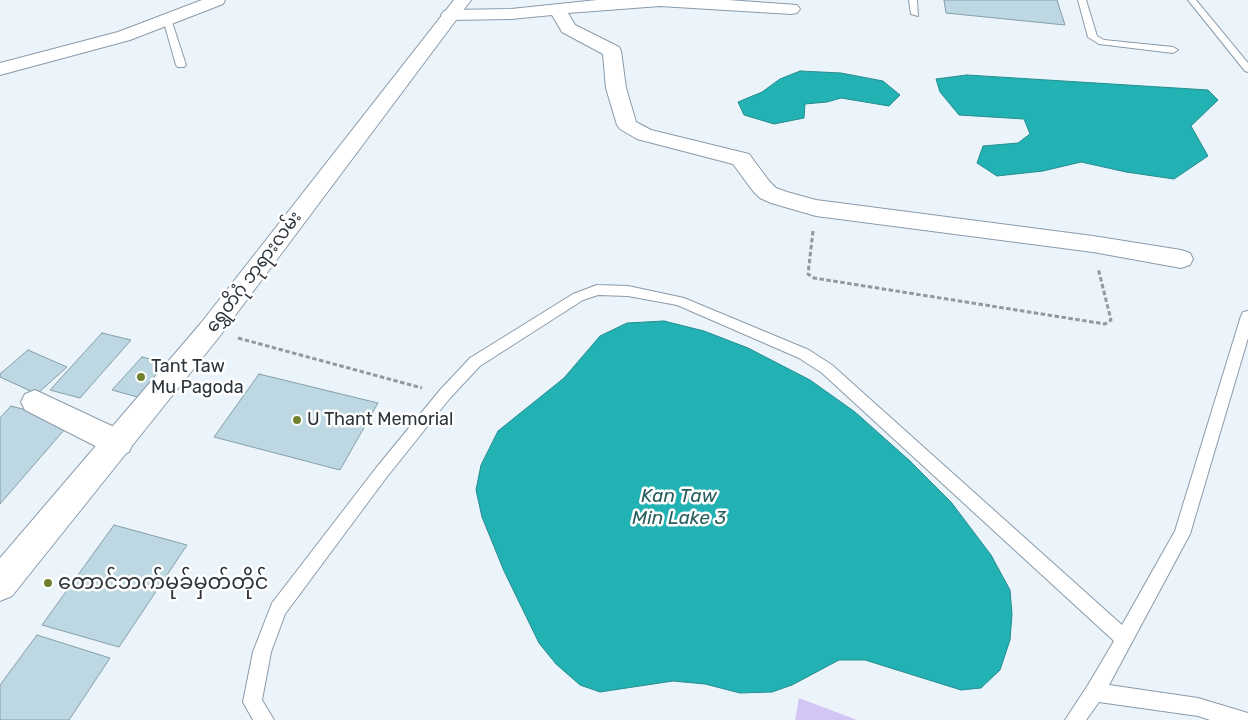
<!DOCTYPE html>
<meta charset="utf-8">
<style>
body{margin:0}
canvas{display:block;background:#ecf4fb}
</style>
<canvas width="1248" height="720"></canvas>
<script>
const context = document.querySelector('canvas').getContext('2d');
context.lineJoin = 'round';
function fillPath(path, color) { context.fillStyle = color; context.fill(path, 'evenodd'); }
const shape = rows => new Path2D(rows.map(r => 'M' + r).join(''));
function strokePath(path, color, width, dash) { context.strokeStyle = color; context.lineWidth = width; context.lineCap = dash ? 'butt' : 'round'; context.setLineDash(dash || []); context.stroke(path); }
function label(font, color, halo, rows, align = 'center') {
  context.font = font + ' Rubik,"Noto Sans Myanmar",sans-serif'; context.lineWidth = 5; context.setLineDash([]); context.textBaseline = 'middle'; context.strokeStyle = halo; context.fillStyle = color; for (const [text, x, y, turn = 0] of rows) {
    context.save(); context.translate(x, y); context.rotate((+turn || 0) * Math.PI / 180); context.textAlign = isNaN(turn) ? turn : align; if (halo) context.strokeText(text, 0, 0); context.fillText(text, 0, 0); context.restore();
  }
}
fillPath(shape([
 [799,698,857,720,795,720]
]), '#d4c6f4');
const water = shape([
 [800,71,841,73,883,81,900,95,889,106,841,98,827,102,805,104,804,118,774,124,744,115,738,102,762,92,780,79,800,71],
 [967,75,1208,90,1218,100,1191,126,1208,156,1174,179,1126,172,1081,162,1043,171,997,176,977,163,983,146,1018,143,1030,134,1024,119,959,115,940,92,936,79,967,75],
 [664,321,704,331,748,348,810,380,855,412,910,461,951,502,991,555,1010,590,1012,614,1010,640,1000,670,981,688,961,690,865,660,839,660,792,685,772,692,740,693,705,684,673,681,600,692,580,685,556,664,539,643,504,571,482,517,476,490,481,465,498,431,564,378,600,336,627,323,664,321]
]);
fillPath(water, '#23b2b3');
strokePath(water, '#268c8f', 1);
const building = shape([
 [944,0,1057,0,1065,25,946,13,944,0],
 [102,333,131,340,80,398,50,390,102,333],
 [28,350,67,367,37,394,0,377,0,374,28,350],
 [142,357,170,364,141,398,112,390,142,357],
 [259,374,378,403,340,470,214,437,259,374],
 [11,406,71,422,0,504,0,418,11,406],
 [114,525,187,545,119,647,42,625,114,525],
 [37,635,110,658,69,720,0,720,0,685,37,635]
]);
fillPath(building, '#bdd8e2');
strokePath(building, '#859ea8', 1);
const lane = shape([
 [909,0,917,0,918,16,911,14,909,0],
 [1078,0,1086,0,1097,36,1104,40,1173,47,1178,50,1173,53,1099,44,1088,37,1078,0],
 [1188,0,1196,0,1248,63,1248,72,1245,71,1188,0],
 [167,16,171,19,186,65,184,67,178,67,176,65,163,19,167,16],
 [597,285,628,286,684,298,809,350,832,365,1122,625,1175,531,1241,316,1243,312,1248,311,1248,338,1190,534,1109,685,1198,698,1248,713,1248,720,1210,720,1198,716,1099,702,1086,720,1065,720,1088,685,1114,641,822,373,799,358,677,305,628,296,598,295,583,300,480,366,450,398,386,478,285,614,271,652,262,700,274,720,253,720,243,702,253,652,272,603,376,468,440,390,470,358,573,294,597,285]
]);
const street = shape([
 [202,0,225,0,223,4,130,40,0,75,0,63,118,32,202,0],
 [597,0,728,0,797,5,800,9,797,13,791,14,660,6,568,13,575,25,619,47,621,51,626,88,636,122,651,130,749,154,769,181,776,188,787,192,816,200,1093,236,1181,250,1190,253,1193,259,1190,265,1181,268,1093,252,816,216,771,203,760,198,753,191,733,164,637,139,620,129,617,125,606,88,603,54,562,32,552,15,511,19,450,20,444,19,441,15,444,11,450,10,511,9,597,0],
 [35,390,129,434,133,443,129,452,118,456,107,452,25,410,21,402,25,394,35,390]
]);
const primary = shape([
 [454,0,471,0,219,337,12,596,0,601,0,558,201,323,454,0]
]);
strokePath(lane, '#899bab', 2);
strokePath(street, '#899bab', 2);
strokePath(primary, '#899bab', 2);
strokePath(shape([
 [813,231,808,274,814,278,1105,324,1111,320,1098,268],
 [238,338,422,388]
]), '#929aa1', 3, [4.5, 2.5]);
fillPath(lane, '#fff');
fillPath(street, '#fff');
fillPath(primary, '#fff');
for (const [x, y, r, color] of [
 [141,377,5,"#71802e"],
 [297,420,5,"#71802e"],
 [48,583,5,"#71802e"]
]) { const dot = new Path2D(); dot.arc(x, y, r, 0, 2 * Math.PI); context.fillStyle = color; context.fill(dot); strokePath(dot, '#fff', 2); }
label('18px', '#2d343b', '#fff', [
 ["ရွှေတိဂုံ ဘုရားလမ်း",254,272,-53]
]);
label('18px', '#2d343b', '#fff', [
 ["Tant Taw",151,367],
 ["Mu Pagoda",151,388],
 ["U Thant Memorial",307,420]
], 'left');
label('italic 19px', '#285e5e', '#fff', [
 ["Kan Taw",679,497],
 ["Min Lake 3",679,519]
]);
label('21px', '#2d343b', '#fff', [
 ["တောင်ဘက်မုခ်မှတ်တိုင်",58,583]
], 'left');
</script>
